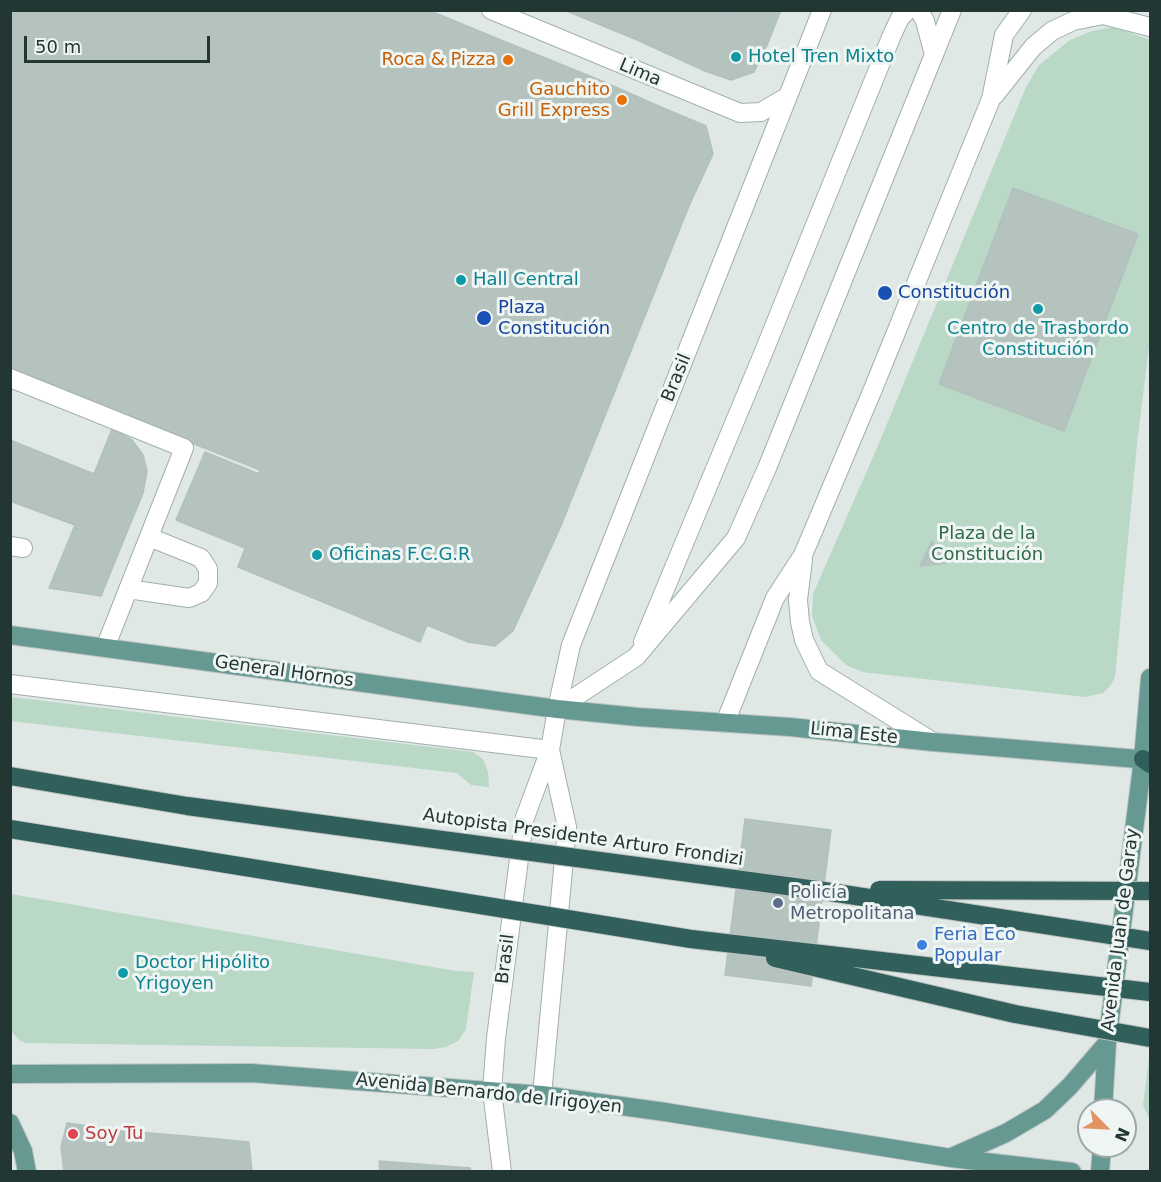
<!DOCTYPE html>
<meta charset="utf-8">
<style>
body{margin:0}
#map{position:relative;width:1161px;height:1182px;overflow:hidden;background:#dfe8e5;font-family:"DejaVu Sans",sans-serif}
canvas{display:block}
.frame{position:absolute;inset:0;border:12px solid #223633;pointer-events:none}
.north{position:absolute;left:1077px;top:1098px;width:60px;height:60px;box-sizing:border-box;background:#eff5f3;border:2px solid #9da9a6;border-radius:50%;rotate:114deg;font-size:16px;font-weight:700;line-height:24px;text-align:center;color:#223633}
.north::after{content:'';display:block;margin:auto;width:21px;height:27px;background:#e39262;clip-path:polygon(50% 0,100% 100%,50% 72%,0 100%)}
.scale{position:absolute;left:24px;top:36px;width:186px;height:27px;box-sizing:border-box;border:3px solid #223633;border-top:0;padding-left:8px;font-size:18px;line-height:21px;white-space:nowrap;color:#223633;-webkit-text-stroke:4px #eff5f3;paint-order:stroke}
</style>
<div id="map">
<canvas width="1161" height="1182"></canvas>
<div class="frame"></div>
<div class="north">N</div>
<div class="scale">50 m</div>
</div>
<script>
const context = document.querySelector('canvas').getContext('2d');
context.lineJoin = 'round';
function fillPath(path, color) { context.fillStyle = color; context.fill(path, 'evenodd'); }
const shape = rows => new Path2D(rows.map(r => 'M' + r).join(''));
function strokePath(path, color, width, dash) { context.strokeStyle = color; context.lineWidth = width; context.lineCap = dash ? 'butt' : 'round'; context.setLineDash(dash || []); context.stroke(path); }
function label(font, color, halo, rows, align = 'center') {
  context.font = font + ' "DejaVu Sans",sans-serif'; context.lineWidth = 6; context.setLineDash([]); context.textBaseline = 'middle'; context.strokeStyle = halo; context.fillStyle = color; for (const [text, x, y, turn = 0] of rows) {
    context.save(); context.translate(x, y); context.rotate((+turn || 0) * Math.PI / 180); context.textAlign = isNaN(turn) ? turn : align; if (halo) context.strokeText(text, 0, 0); context.fillText(text, 0, 0); context.restore();
  }
}
fillPath(shape([
 [1114,27,1150,40,1150,338,1137,444,1115,677,1110,686,1103,693,1085,697,862,672,846,665,821,640,812,616,813,594,877,448,1026,87,1039,65,1070,40,1092,31],
 [11,697,473,752,483,759,488,772,489,787,471,785,457,773,11,721],
 [11,894,456,971,474,972,466,1029,458,1041,446,1047,434,1049,26,1043,19,1040,11,1031],
 [1150,1051,1150,1121,1143,1105]
]), '#b9d8c5');
const building = shape([
 [10,10,428,10,496,38,302,519,250,495,260,470,10,371,10,10],
 [564,10,646,10,635,39,564,10],
 [646,10,730,10,705,71,635,39,646,10],
 [730,10,781,10,768,43,725,25,730,10],
 [725,25,768,43,754,72,731,80,705,71,725,25],
 [496,38,602,81,443,479,408,561,302,519,496,38],
 [602,81,654,104,624,180,487,499,443,479,602,81],
 [654,104,706,126,713,154,689,206,624,180,654,104],
 [624,180,689,206,560,528,487,499,624,180],
 [1013,188,1138,234,1064,431,939,384,1013,188],
 [112,429,132,440,143,455,147,471,143,493,101,596,49,588,75,525,10,501,10,440,94,474,112,429],
 [205,452,259,474,250,495,302,519,408,561,443,479,560,528,513,631,495,646,468,642,427,625,420,642,238,567,245,548,176,520,205,452],
 [932,541,947,563,920,566,932,541],
 [745,819,831,830,811,986,725,975,745,819],
 [67,1123,82,1125,90,1172,64,1172,61,1147,67,1123],
 [82,1125,125,1131,131,1172,90,1172,82,1125],
 [125,1131,186,1136,192,1172,131,1172,125,1131],
 [186,1136,249,1142,252,1172,192,1172,186,1136],
 [379,1161,470,1168,471,1172,380,1172,379,1161]
]);
fillPath(building, '#b4c3be');
strokePath(building, '#b2c1bd', 1.5);
const minor = shape([
 [491,10,740,113,761,112,788,96],
 [919,10,925,21,934,55],
 [994,96,1033,47,1052,31,1073,21,1103,15,1150,27],
 [10,378,184,448,105,648],
 [10,546,23,548],
 [803,560,798,600,800,622,804,640,819,671,933,742],
 [128,589,189,598,201,593,208,583,208,569,201,558,149,537],
 [643,642,760,361,892,35,900,18,908,10],
 [10,684,550,750],
 [557,709,636,657,736,538,767,468,952,10],
 [725,723,775,598,803,555,873,389,991,99,1004,35,1022,10],
 [542,1095,567,827,550,750],
 [502,1172,492,1091,496,1038,524,820,550,750,557,709,571,645,822,10]
]);
const major = shape([
 [10,635,557,709,638,717,790,727,933,742,1150,760],
 [10,1074,251,1073,542,1095,665,1112,951,1158,1072,1172],
 [1103,1110,1107,1043,1143,759,1150,678],
 [10,1123,23,1151,27,1172],
 [952,1157,1006,1133,1045,1110,1070,1086,1107,1043],
 [1100,1172,1102,1146]
]);
const highway = shape([
 [1143,759,1150,764]
]);
strokePath(minor, '#a3afac', 20);
strokePath(major, '#bdc3c2', 20);
strokePath(highway, '#bdc3c2', 20);
strokePath(minor, '#fff', 18);
strokePath(major, '#679993', 18);
strokePath(highway, '#315f5b', 18);
const highwayBridge = shape([
 [10,776,187,806,817,890,1150,941],
 [10,829,691,939,1150,992],
 [879,890,1150,891],
 [775,958,1015,1014,1150,1038]
]);
strokePath(highwayBridge, '#bdc3c2', 20, []);
strokePath(highwayBridge, '#315f5b', 18);
for (const [x, y, r, color] of [
 [736,57,6,"#0f9aa8"],
 [508,60,6,"#e8710a"],
 [622,100,6,"#e8710a"],
 [461,280,6,"#0f9aa8"],
 [885,293,8,"#1a4fb4"],
 [1038,309,6,"#0f9aa8"],
 [484,318,8,"#1a4fb4"],
 [317,555,6,"#0f9aa8"],
 [778,903,6,"#5c6f8a"],
 [922,945,6,"#3f7fe0"],
 [123,973,6,"#0f9aa8"],
 [73,1134,6,"#e0444e"]
]) { const dot = new Path2D(); dot.arc(x, y, r, 0, 2 * Math.PI); context.fillStyle = color; context.fill(dot); strokePath(dot, '#eff5f3', 2); }
label('18px', '#0d838f', '#eff5f3', [
 ["Hotel Tren Mixto",748,57],
 ["Hall Central",473,280],
 ["Centro de Trasbordo",1038,329,"center"],
 ["Constitución",1038,350,"center"],
 ["Oficinas F.C.G.R",329,555],
 ["Doctor Hipólito",135,963],
 ["Yrigoyen",135,984]
], 'left');
label('18px', '#c56008', '#eff5f3', [
 ["Roca & Pizza",496,60],
 ["Gauchito",610,90],
 ["Grill Express",610,111]
], 'right');
label('18px', '#223633', '#eff5f3', [
 ["Lima",640,73,23],
 ["Brasil",677,378,-68],
 ["General Hornos",284,672,8],
 ["Lima Este",854,734,6],
 ["Autopista Presidente Arturo Frondizi",583,838,8],
 ["Avenida Juan de Garay",1121,930,-83],
 ["Brasil",506,959,-83],
 ["Avenida Bernardo de Irigoyen",489,1094,6]
]);
label('18px', '#164399', '#eff5f3', [
 ["Constitución",898,293],
 ["Plaza",498,308],
 ["Constitución",498,329]
], 'left');
label('18px', '#30694d', '#eff5f3', [
 ["Plaza de la",987,534],
 ["Constitución",987,555]
]);
label('18px', '#4e5e75', '#eff5f3', [
 ["Policía",790,893],
 ["Metropolitana",790,914]
], 'left');
label('18px', '#366cbe', '#eff5f3', [
 ["Feria Eco",934,935],
 ["Popular",934,956]
], 'left');
label('18px', '#be3a42', '#eff5f3', [
 ["Soy Tu",85,1134]
], 'left');
</script>
